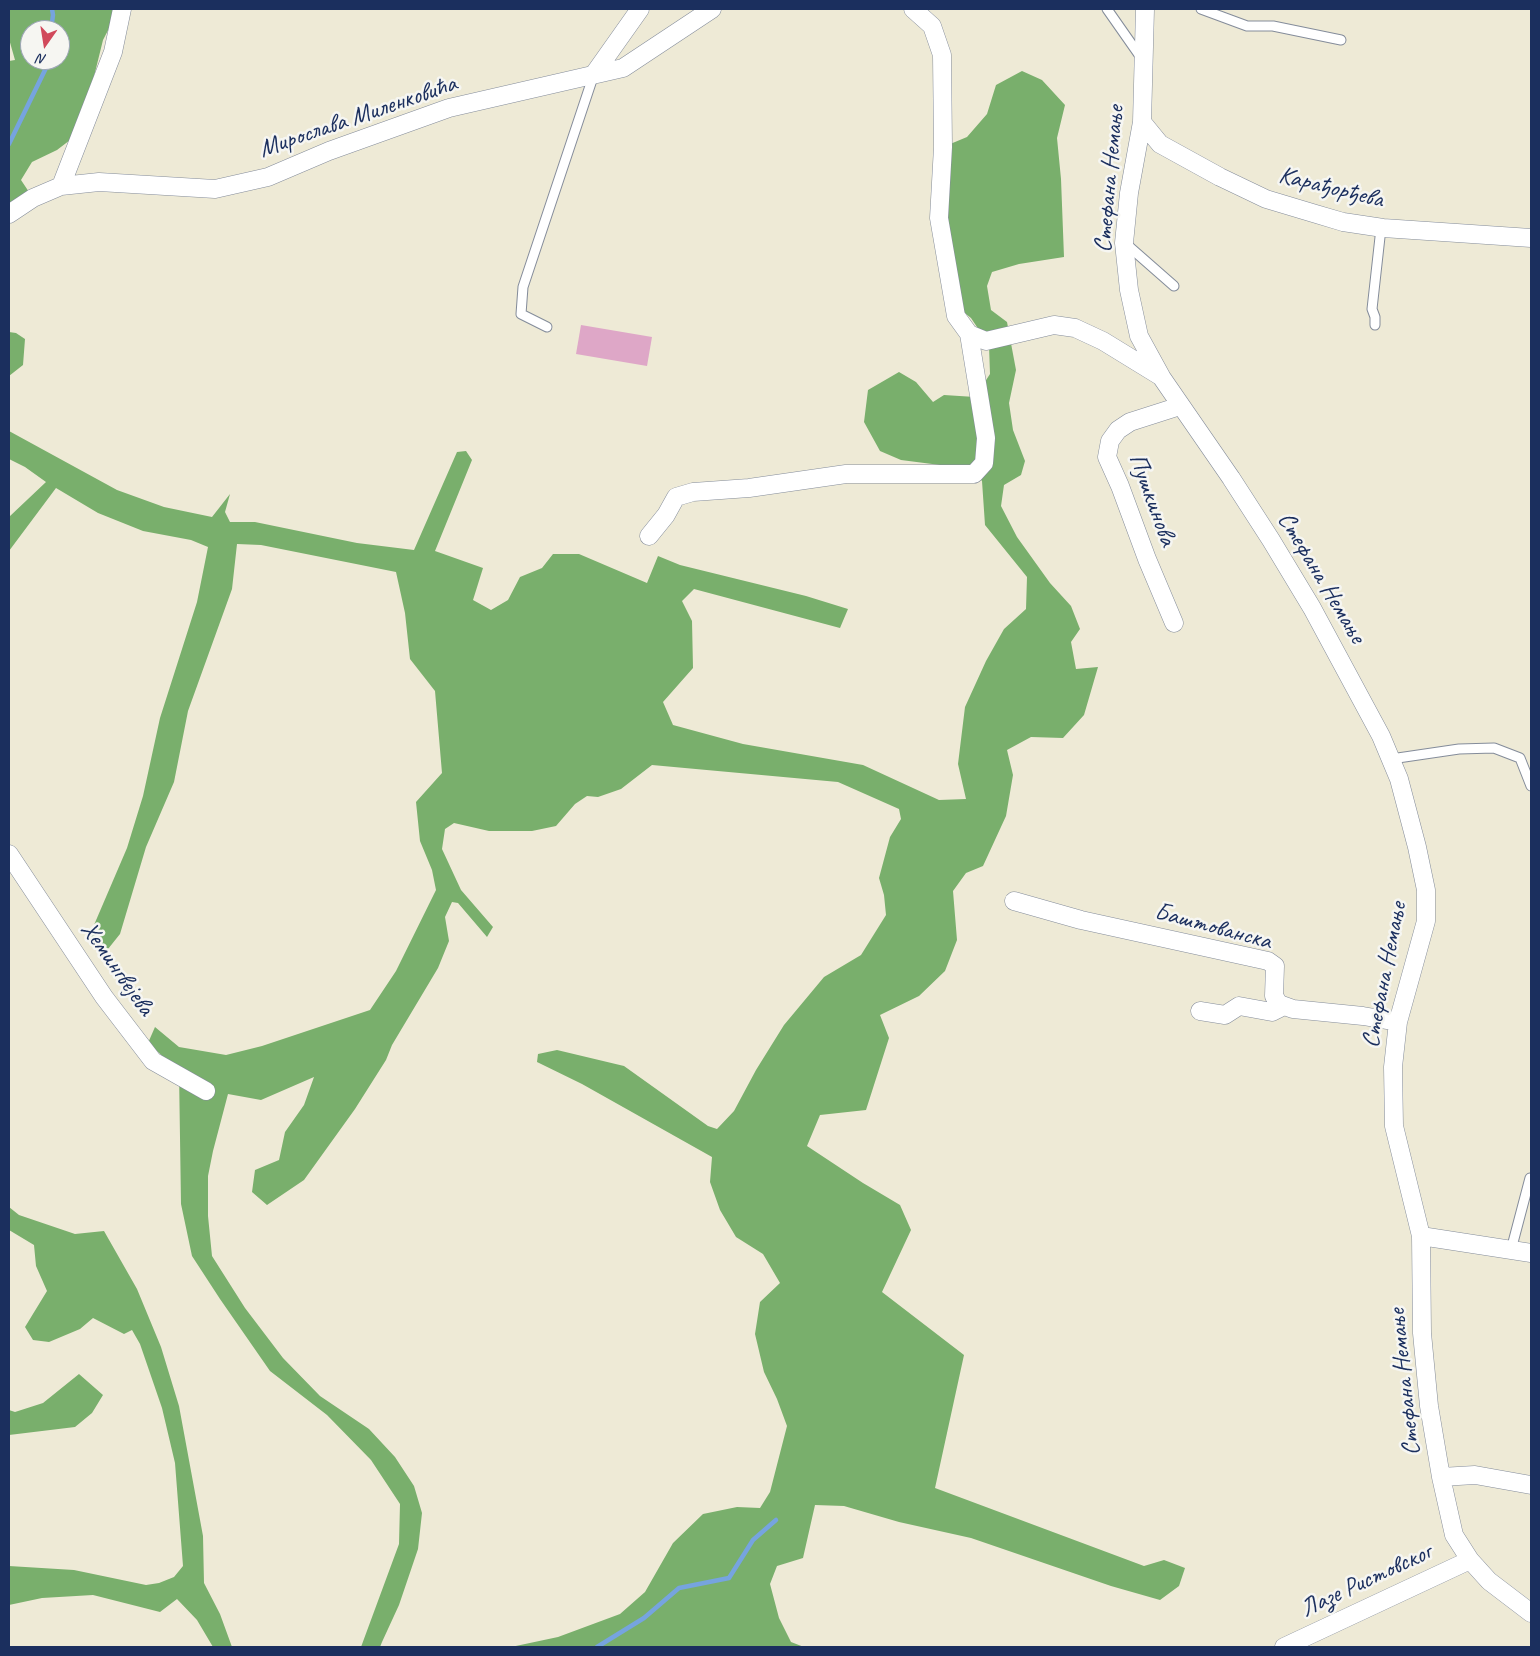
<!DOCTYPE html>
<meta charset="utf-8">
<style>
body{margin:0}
#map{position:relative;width:1540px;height:1656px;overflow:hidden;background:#eeead6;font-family:Caveat,sans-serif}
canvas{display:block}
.frame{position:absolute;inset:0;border:10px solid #1b2f5e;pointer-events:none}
.north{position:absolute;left:20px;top:20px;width:50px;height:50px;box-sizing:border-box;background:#f6f6f2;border:1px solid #9ea6b7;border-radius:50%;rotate:193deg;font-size:14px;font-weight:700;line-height:20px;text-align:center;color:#1b2f5e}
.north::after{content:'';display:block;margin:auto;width:18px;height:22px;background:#d1495b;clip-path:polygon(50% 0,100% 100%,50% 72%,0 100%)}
</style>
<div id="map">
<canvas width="1540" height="1656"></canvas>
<div class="frame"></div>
<div class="north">N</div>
</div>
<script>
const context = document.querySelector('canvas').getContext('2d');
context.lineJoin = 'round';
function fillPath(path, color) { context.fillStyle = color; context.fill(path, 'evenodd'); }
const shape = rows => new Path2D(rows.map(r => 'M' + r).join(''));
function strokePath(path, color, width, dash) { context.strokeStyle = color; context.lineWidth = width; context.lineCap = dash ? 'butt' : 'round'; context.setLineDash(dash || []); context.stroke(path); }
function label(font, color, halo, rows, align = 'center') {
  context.font = font + ' Caveat,sans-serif'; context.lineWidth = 5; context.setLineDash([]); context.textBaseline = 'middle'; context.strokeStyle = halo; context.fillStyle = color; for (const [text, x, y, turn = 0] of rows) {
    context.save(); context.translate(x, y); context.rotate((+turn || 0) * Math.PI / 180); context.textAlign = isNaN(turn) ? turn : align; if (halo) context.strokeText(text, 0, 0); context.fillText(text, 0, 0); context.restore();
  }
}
fillPath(shape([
 [9,9,119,9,103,40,83,121,74,137,57,150,32,162,21,180,33,198,9,214,9,61,15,60,9,39],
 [30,30,60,30,60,60,30,60],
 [1022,71,1042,80,1065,105,1057,138,1061,179,1064,257,1019,264,992,272,987,286,991,310,1007,322,1016,370,1009,403,1013,430,1025,461,1021,475,1004,485,1001,506,1017,537,1050,583,1071,606,1080,629,1071,642,1076,669,1098,667,1084,715,1063,738,1031,737,1007,750,1013,775,1006,816,983,866,966,873,953,891,957,940,945,971,919,996,880,1015,889,1038,866,1110,820,1115,807,1146,863,1183,900,1205,911,1230,882,1292,964,1355,935,1488,1144,1566,1164,1560,1185,1568,1179,1586,1160,1600,1111,1586,971,1538,899,1522,844,1506,815,1505,803,1558,777,1566,770,1584,779,1618,791,1642,804,1647,511,1647,558,1637,620,1614,645,1592,673,1543,703,1514,737,1507,760,1508,770,1492,787,1426,777,1399,764,1372,755,1334,760,1302,780,1283,763,1254,736,1237,720,1210,710,1182,712,1157,582,1084,537,1062,538,1054,557,1050,624,1066,708,1126,717,1129,734,1111,756,1070,784,1025,824,977,861,955,886,915,884,895,879,878,890,837,901,819,899,809,838,782,652,765,621,789,598,797,587,796,575,804,556,826,532,831,489,831,454,823,445,829,442,849,461,890,493,927,487,937,458,903,452,902,445,917,449,941,438,968,392,1045,386,1060,355,1109,304,1180,267,1205,252,1192,255,1170,279,1160,285,1132,304,1105,314,1077,261,1100,228,1094,213,1151,208,1176,208,1216,212,1256,245,1308,283,1358,320,1396,369,1429,395,1457,414,1486,422,1513,418,1549,399,1605,382,1642,380,1647,361,1647,399,1544,400,1504,371,1460,327,1415,270,1371,220,1299,192,1256,181,1204,179,1071,148,1043,155,1027,179,1047,226,1055,262,1046,370,1010,396,971,436,890,432,870,420,841,416,802,442,773,435,691,410,659,405,613,396,572,261,545,237,544,232,589,188,711,174,782,146,847,120,934,108,949,88,939,127,848,143,796,160,718,197,602,208,547,191,540,143,531,98,513,56,488,9,551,9,517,46,482,25,467,9,459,9,431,117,490,164,507,212,517,230,494,225,512,230,522,255,522,357,543,414,550,457,452,466,451,472,460,435,551,483,568,473,600,491,610,508,600,520,577,542,568,553,554,579,554,647,583,658,556,680,565,806,596,848,609,840,628,694,589,682,601,692,621,693,668,663,702,673,725,743,744,863,765,939,800,966,799,958,764,965,707,986,661,1004,629,1026,609,1027,577,985,525,982,481,971,469,901,460,880,451,864,422,868,390,899,372,916,382,933,402,944,395,975,397,990,374,989,345,971,318,952,303,943,147,967,137,987,114,996,85],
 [9,332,16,333,25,339,23,365,9,376],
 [9,1207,19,1215,75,1234,104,1231,137,1289,161,1347,179,1406,203,1536,204,1583,220,1614,232,1647,213,1647,197,1620,177,1599,160,1612,93,1595,42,1598,9,1605,9,1566,74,1570,146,1585,159,1583,174,1577,183,1566,175,1463,162,1408,140,1344,132,1330,124,1334,93,1318,80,1329,49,1342,33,1340,25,1327,47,1291,36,1266,34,1245,9,1230],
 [79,1374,103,1395,92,1413,75,1427,9,1435,9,1410,15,1412,43,1403]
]), '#79af6c');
strokePath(shape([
 [51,30,53,15,52,9],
 [9,144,46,68,47,60],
 [597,1647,644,1618,679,1588,729,1578,753,1540,776,1520]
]), '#76a4df', 4.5);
fillPath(shape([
 [581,325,652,337,647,366,576,354]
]), '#dea7c7');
const service = shape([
 [1107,9,1142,59],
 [1201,9,1247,26,1273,26,1341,40],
 [1125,243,1174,286],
 [1375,325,1375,317,1372,309,1381,228],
 [547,327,521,314,523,287,594,74],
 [1391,759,1459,749,1494,748,1520,758,1531,786],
 [1511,1250,1530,1178]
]);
const minor = shape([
 [913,9,932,26,942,55,943,147,939,218,956,316,969,334,986,341,1054,325,1075,328,1103,341,1160,376],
 [1145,9,1142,122,1129,193,1124,243,1129,290,1139,336,1162,378,1231,478,1271,540,1312,608,1381,736,1399,779,1417,847,1426,890,1426,921,1398,1022,1393,1067,1394,1126,1421,1236,1422,1333,1429,1406,1441,1477,1454,1535,1470,1560,1489,1581,1531,1613],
 [594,74,640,9],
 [1142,122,1160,144,1220,177,1266,199,1316,214,1343,222,1383,228,1531,238],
 [61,186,113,52,122,9],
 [9,214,33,198,61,186,99,182,215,189,268,177,329,151,449,108,623,68,712,9],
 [649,536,666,515,676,497,693,492,749,488,846,474,974,474,984,463,986,438,969,334],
 [1174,623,1147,559,1120,486,1107,457,1110,441,1118,430,1130,422,1180,406],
 [9,854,104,997,153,1061,206,1091],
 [1014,901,1081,920,1268,961,1275,966,1274,996,1279,1004,1293,1009,1363,1016,1398,1022],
 [1200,1011,1225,1015,1239,1006,1272,1012,1284,1006],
 [1421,1236,1531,1253],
 [1441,1477,1475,1475,1531,1485],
 [1284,1647,1470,1560]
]);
strokePath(service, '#848c9a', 11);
strokePath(minor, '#848c9a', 19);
strokePath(service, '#fff', 9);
strokePath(minor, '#fff', 18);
label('25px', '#1b2f5e', '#f6f6f2', [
 ["Мирослава Миленковића",358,117,-19],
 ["Стефана Немање",1110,179,-85],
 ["Карађорђева",1331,188,14],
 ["Пушкинова",1152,500,70],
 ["Стефана Немање",1321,578,59],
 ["Баштованска",1213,927,15],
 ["Хемингвејева",117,969,55],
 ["Стефана Немање",1385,975,-79],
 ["Стефана Немање",1405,1382,-96],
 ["Лазе Ристовског",1366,1581,-25]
]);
</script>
